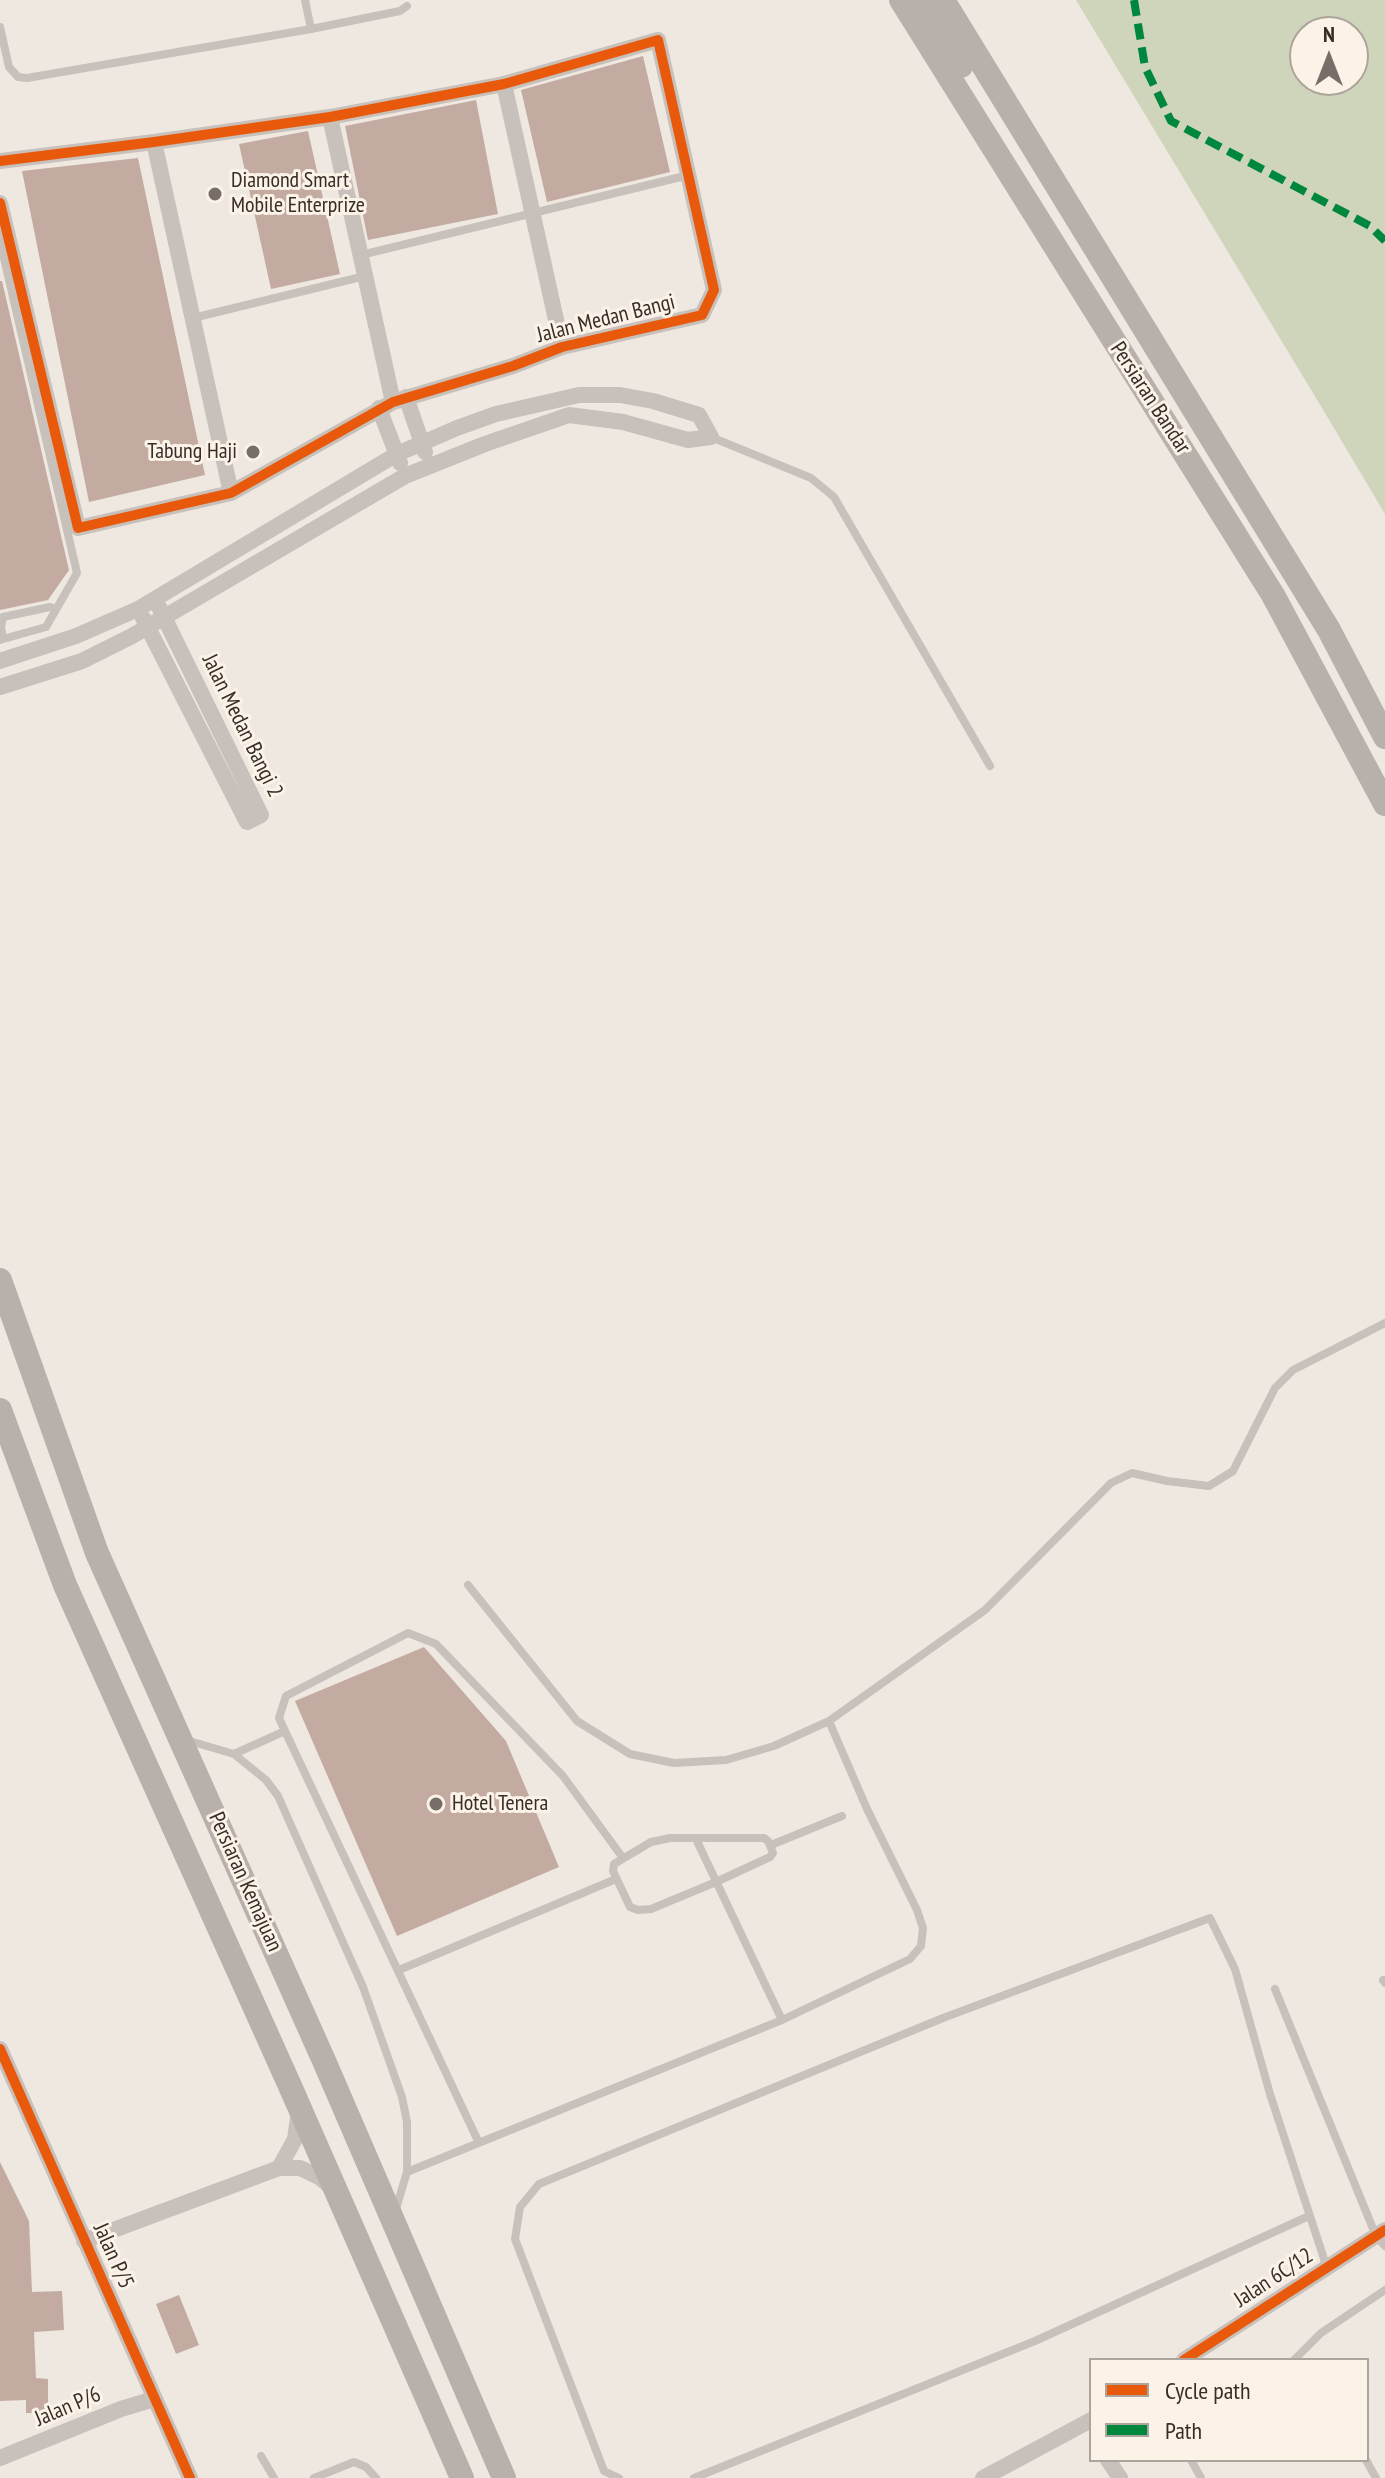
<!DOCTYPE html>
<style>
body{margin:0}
#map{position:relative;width:1385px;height:2478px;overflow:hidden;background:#eee8e1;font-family:"PT Sans Narrow",sans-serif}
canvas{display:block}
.legend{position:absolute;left:1089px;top:2358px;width:280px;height:104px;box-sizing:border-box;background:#fbf3e8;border:2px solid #ada49b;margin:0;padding:10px 14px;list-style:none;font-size:24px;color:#392d27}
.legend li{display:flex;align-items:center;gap:16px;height:40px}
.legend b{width:40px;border:2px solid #ada49b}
.north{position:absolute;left:1289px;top:16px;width:80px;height:80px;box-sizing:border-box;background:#fbf3e8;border:2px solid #ada49b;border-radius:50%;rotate:0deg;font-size:22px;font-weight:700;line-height:32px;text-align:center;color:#392d27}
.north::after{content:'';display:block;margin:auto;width:28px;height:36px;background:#786e68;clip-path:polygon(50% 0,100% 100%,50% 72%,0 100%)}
</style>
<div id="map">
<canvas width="1385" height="2478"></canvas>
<ul class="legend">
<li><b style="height:10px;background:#e8590c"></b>Cycle path</li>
<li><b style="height:10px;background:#00873e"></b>Path</li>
</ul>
<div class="north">N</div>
</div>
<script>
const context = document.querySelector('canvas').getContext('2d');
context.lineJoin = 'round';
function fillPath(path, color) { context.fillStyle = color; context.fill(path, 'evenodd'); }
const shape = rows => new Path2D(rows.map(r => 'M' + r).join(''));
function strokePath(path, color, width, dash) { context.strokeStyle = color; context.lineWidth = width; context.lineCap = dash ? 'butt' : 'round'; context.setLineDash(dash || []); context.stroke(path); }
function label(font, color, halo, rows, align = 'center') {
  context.font = font + ' "PT Sans Narrow",sans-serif'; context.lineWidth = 6; context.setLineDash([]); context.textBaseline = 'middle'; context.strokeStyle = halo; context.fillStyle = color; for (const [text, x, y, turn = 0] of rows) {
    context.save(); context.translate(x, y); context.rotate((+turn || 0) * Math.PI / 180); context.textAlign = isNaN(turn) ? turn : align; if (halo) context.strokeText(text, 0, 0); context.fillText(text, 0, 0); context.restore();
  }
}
fillPath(shape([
 [1076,0,1385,0,1385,514,1322,408],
 [1305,32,1353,32,1353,80,1305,80]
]), '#cfd5ba');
fillPath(shape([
 [643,56,670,172,547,202,521,90],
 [476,100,498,214,368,240,345,126],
 [308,131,340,274,271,289,239,144],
 [138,158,205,475,89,502,22,171],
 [0,281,2,281,69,570,48,600,0,610],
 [424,1647,506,1741,559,1867,397,1936,295,1701],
 [0,2162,29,2221,32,2292,62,2291,64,2330,34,2332,36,2378,48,2379,48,2413,26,2413,26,2400,0,2401],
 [179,2295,199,2345,176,2354,156,2304]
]), '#c4aba1');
strokePath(shape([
 [0,27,9,67,18,77,27,78,311,29,305,0],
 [311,29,400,11,407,6],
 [0,241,77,573,46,627,0,640],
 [361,255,689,175],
 [193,318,365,276],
 [711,437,811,478,834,497,990,766],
 [3,639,1,627,3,617,50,607,55,609],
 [468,1585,577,1721,630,1754,674,1763,726,1760,774,1746,829,1721,985,1610,1111,1483,1132,1473,1167,1481,1209,1486,1233,1471,1275,1388,1293,1370,1385,1323],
 [285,1731,279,1718,286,1696,408,1633,436,1644,563,1776,623,1858],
 [186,1740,234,1754,266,1780,278,1796,346,1949,363,1987,402,2097,407,2122,407,2172,395,2212],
 [234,1754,285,1731,479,2143],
 [670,1838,764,1838,768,1841,773,1853,770,1857,716,1882,651,1909,638,1910,630,1907,613,1871,614,1864,651,1842,670,1838],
 [696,1839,782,2020],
 [771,1845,842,1816],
 [399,1970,616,1879],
 [1383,1980,1385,1983],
 [1275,1989,1376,2236,1385,2246],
 [407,2172,782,2020,910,1959,921,1946,923,1928,917,1910,867,1809,829,1721],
 [1294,2360,1321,2333,1385,2290],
 [261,2456,274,2478],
 [1191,2460,1201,2478],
 [1366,2460,1376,2478],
 [314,2478,354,2462,366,2467,376,2478],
 [619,2478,604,2471,515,2239,520,2207,539,2184,943,2018,1210,1918,1235,1969,1270,2094,1327,2268],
 [694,2478,1035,2341,1309,2216]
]), '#c8c0ba', 8);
strokePath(shape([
 [504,84,562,347],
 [330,117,393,402],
 [154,142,231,493],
 [0,161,154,142,330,117,504,84,658,40,714,290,702,315,562,347,513,366,393,402,231,493,78,528,0,203],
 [406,397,425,452],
 [379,408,400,463],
 [143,618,247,822,261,815,159,607],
 [0,661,76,636,138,609,397,454,457,428,496,414,579,395,620,395,653,401,699,415,711,437,688,440,623,422,569,415,485,444,405,476,132,636,82,661,0,687],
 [0,2049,190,2478],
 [279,2168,295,2139,299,2111],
 [84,2241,279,2168,300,2168,319,2177,332,2188],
 [1184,2360,1385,2230],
 [0,2458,121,2409,154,2399],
 [1108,2460,1120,2478],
 [983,2478,1091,2420]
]), '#c8c0ba', 16);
strokePath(shape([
 [901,0,1273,595,1385,804],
 [922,0,961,66],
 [943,0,1329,630,1385,737],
 [0,1280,97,1553,325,2063,504,2478],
 [0,1410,65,1585,290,2086,462,2478]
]), '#b8b0aa', 24);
strokePath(shape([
 [1134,0,1145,67,1171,121,1370,226,1385,241]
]), '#00873e', 8, [16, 8]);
strokePath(shape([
 [0,161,154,142,330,117,504,84,658,40,714,290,702,315,562,347,513,366,393,402,231,493,78,528,0,203],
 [0,2049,190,2478],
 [1184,2360,1385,2230]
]), '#e8590c', 10);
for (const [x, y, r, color] of [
 [215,194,8,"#786e68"],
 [253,452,8,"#786e68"],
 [436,1804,8,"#786e68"]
]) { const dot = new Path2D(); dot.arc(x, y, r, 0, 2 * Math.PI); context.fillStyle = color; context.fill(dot); strokePath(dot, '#fbf3e8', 3); }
label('22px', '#392d27', '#fbf3e8', [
 ["Diamond Smart",231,181],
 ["Mobile Enterprize",231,206],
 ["Tabung Haji",237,452,"right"],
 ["Hotel Tenera",452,1804]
], 'left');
label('22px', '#392d27', '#fbf3e8', [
 ["Jalan Medan Bangi",606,319,-14],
 ["Persiaran Bandar",1150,398,57],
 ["Jalan Medan Bangi 2",242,726,64],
 ["Persiaran Kemajuan",245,1882,66],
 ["Jalan P/5",113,2256,66],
 ["Jalan 6C/12",1274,2278,-33],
 ["Jalan P/6",68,2407,-23]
]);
</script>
